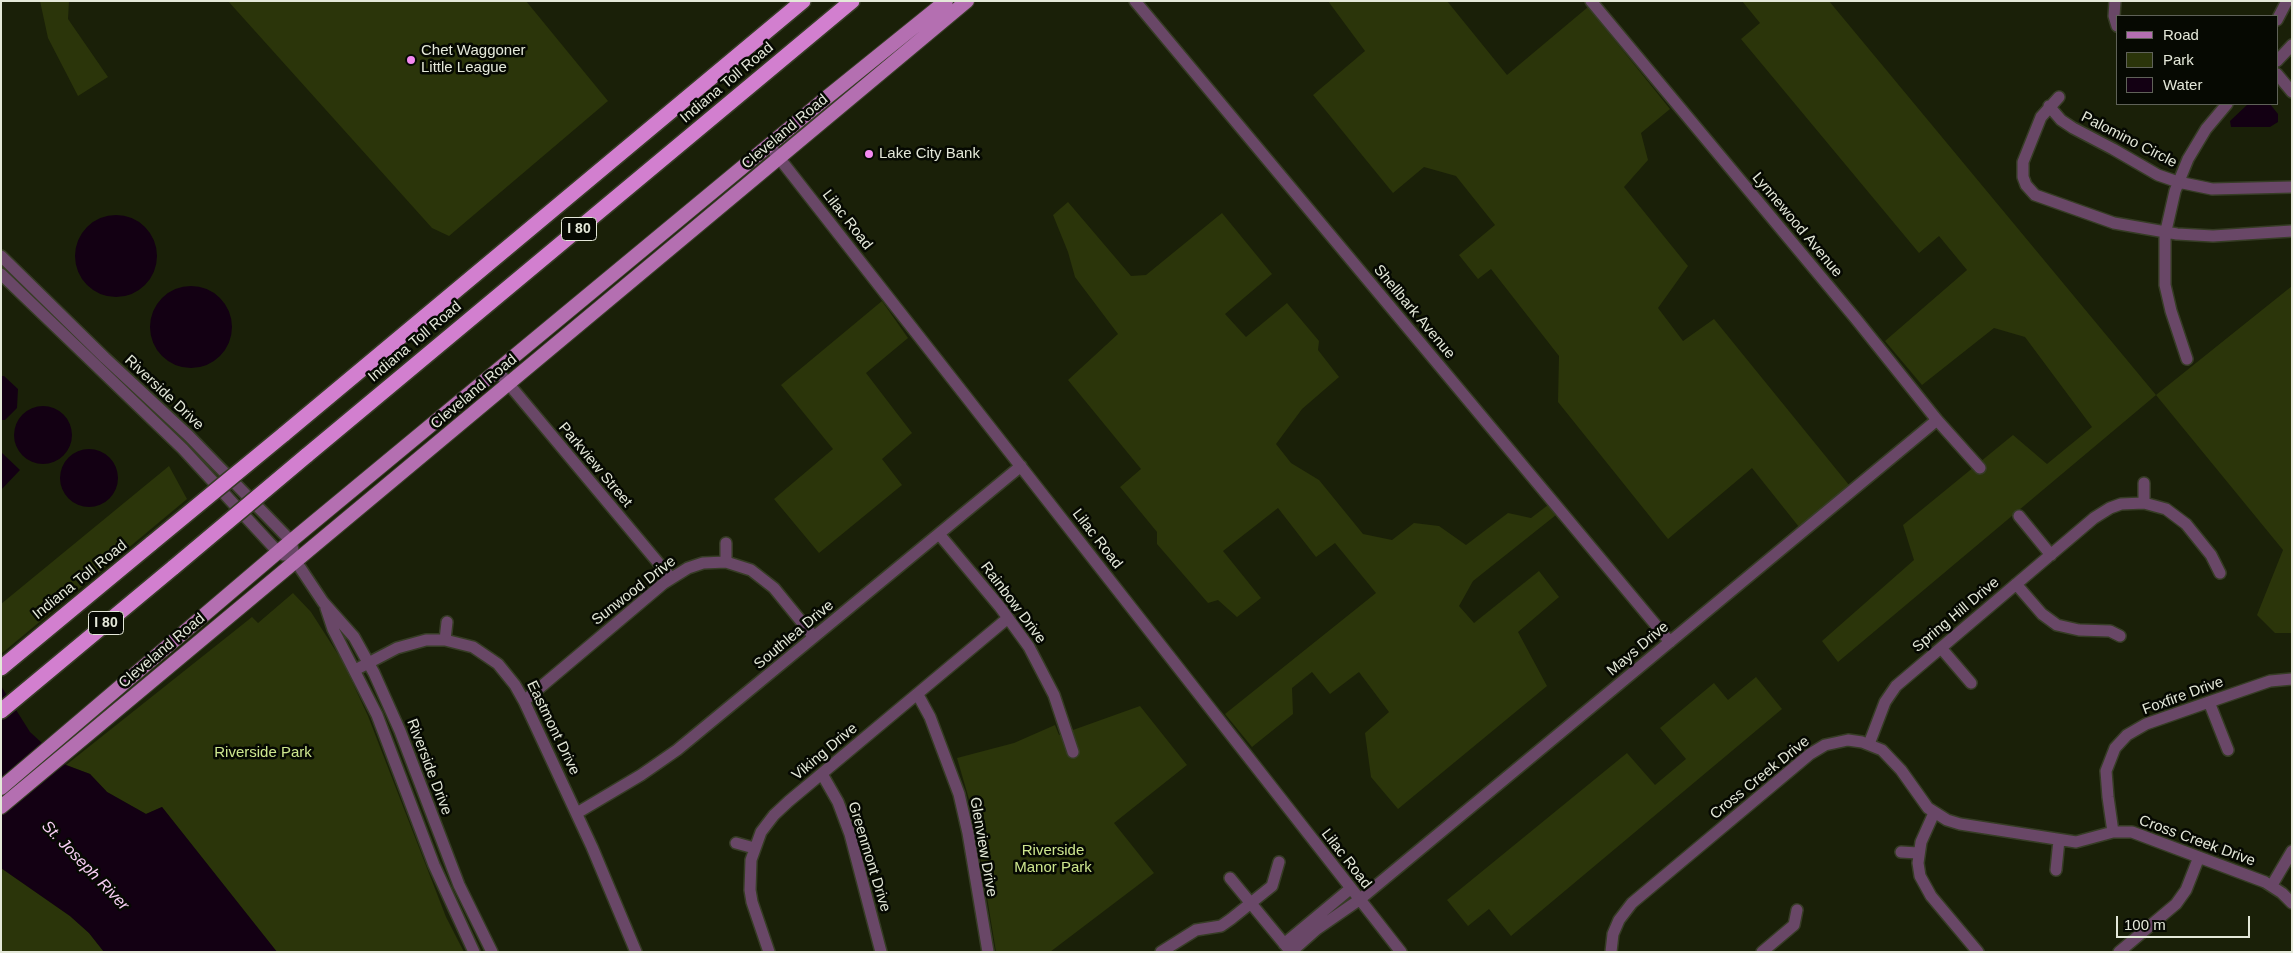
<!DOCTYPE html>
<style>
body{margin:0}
#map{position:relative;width:2293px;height:953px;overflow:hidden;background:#1a2008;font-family:Helvetica,sans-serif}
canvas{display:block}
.frame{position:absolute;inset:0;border:2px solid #e4e8d9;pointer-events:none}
.legend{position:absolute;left:2116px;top:15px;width:162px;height:90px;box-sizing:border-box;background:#060902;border:1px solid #5f6258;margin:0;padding:6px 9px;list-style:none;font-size:15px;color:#e4e8d9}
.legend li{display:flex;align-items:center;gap:10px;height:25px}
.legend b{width:25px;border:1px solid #5f6258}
.scale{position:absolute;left:2116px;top:916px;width:134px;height:22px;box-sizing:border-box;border:2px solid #e4e8d9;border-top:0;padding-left:6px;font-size:15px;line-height:18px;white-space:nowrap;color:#e4e8d9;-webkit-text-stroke:4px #060902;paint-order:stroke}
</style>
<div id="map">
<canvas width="2293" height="953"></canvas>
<div class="frame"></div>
<ul class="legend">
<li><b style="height:6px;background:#b46fb1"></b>Road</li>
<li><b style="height:14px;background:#2b350a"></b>Park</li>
<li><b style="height:14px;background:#130013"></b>Water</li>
</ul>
<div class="scale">100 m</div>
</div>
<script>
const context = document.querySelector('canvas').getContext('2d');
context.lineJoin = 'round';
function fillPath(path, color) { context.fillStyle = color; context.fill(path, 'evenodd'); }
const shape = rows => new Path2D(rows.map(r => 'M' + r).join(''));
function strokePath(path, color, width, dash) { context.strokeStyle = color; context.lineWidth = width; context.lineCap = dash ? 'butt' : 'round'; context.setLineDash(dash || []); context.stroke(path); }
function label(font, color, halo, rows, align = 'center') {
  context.font = font + ' Helvetica,sans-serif'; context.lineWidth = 5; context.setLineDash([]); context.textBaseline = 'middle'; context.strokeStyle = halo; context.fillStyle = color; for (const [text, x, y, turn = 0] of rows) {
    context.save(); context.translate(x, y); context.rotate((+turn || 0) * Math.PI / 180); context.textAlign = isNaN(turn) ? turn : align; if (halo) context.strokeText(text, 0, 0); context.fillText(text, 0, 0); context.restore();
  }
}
fillPath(shape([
 [40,1,69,1,68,19,108,77,78,96,48,38],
 [228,1,526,1,608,101,449,236,432,228],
 [1328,1,1447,1,1507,75,1588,7,1670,109,1641,133,1648,160,1624,187,1688,266,1658,308,1683,341,1714,319,1849,485,1799,527,1752,468,1668,539,1558,402,1559,356,1491,269,1478,279,1459,255,1495,225,1456,176,1424,167,1393,193,1313,95,1365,51],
 [1742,1,1829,1,2156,395,2292,286,2292,633,2275,633,2257,615,2283,550,2156,395,1838,662,1822,641,1914,560,1903,525,2013,435,2047,464,2092,427,2025,337,1994,328,1922,385,1885,341,1967,270,1939,236,1919,253,1741,39,1760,23],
 [1068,202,1131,276,1146,275,1222,213,1272,274,1225,314,1246,337,1287,303,1319,341,1318,350,1339,377,1302,409,1276,444,1291,463,1319,480,1363,534,1392,540,1414,523,1439,526,1466,545,1508,513,1531,518,1548,505,1556,515,1473,581,1459,606,1474,623,1539,571,1559,597,1518,632,1547,686,1398,809,1371,777,1365,733,1389,712,1359,672,1330,694,1312,672,1292,688,1293,714,1252,747,1225,714,1376,593,1335,543,1316,557,1278,508,1223,551,1261,598,1237,617,1218,600,1208,603,1157,544,1157,532,1120,487,1141,469,1068,380,1118,334,1075,277,1068,252,1053,215],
 [882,301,908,338,866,373,912,433,882,459,902,485,819,553,774,499,833,449,781,385],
 [169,466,187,499,1,654,1,604],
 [293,593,311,612,343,662,368,716,446,917,464,952,277,952,162,807,146,814,107,792,90,774,66,765,252,617,258,623],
 [1756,677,1782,709,1511,936,1489,909,1468,926,1447,900,1627,753,1655,785,1686,759,1660,728,1714,683,1728,700],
 [1140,706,1187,765,1114,823,1154,873,1050,952,996,952,973,813,957,758,1014,743,1055,725,1059,735],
 [1,868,70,916,89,933,104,952,1,952]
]), '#2b350a');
fillPath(shape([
 [2248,104,2270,104,2278,114,2278,122,2270,127,2231,127,2230,121],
 '75 256a41 41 0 1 1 82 0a41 41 0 1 1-82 0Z',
 '150 327a41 41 0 1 1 82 0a41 41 0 1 1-82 0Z',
 [1,376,4,376,18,389,17,408,5,420,1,420],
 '14 435a29 29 0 1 1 58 0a29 29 0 1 1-58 0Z',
 '60 478a29 29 0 1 1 58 0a29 29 0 1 1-58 0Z',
 [1,452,20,470,1,490],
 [1,686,30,732,66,765,90,774,107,792,146,814,162,807,277,952,104,952,89,933,70,916,1,868]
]), '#130013');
const minor = shape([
 [1135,1,1670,642],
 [1591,1,1856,319,1937,420,1980,468],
 [2115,1,2114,16,2117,26],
 [2277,20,2287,1],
 [2277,61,2292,45],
 [2277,74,2292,92],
 [2059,97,2041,117,2023,162,2023,177,2026,185,2035,195,2114,223,2177,234,2213,236,2292,231],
 [2049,106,2061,120,2073,128,2113,149,2158,175,2178,182,2212,189,2292,187],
 [769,145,1401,952],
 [1,256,105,358,189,436,291,541,295,560,323,602,354,637,374,673,400,731,459,885,492,952],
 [1,274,183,449,278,552,284,555],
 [2187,359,2171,311,2165,285,2165,235,2175,191,2188,159,2206,129,2227,104],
 [497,370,671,578],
 [2144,503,2144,483],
 [2019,516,2051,555],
 [939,534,1000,607,1029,647,1054,695,1073,752],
 [726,562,726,543],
 [2016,584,2042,614,2057,625,2079,630,2110,631,2120,636],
 [326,608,333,629,377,715,434,865,474,952],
 [445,640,447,622],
 [1941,648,1971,683],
 [355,670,397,648,426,640,445,640,473,647,498,664,515,685,524,701,592,847,636,952],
 [918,695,930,717,959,794,968,833,988,952],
 [524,701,664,583,688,568,703,563,726,562,751,570,774,588,814,637],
 [2209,702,2228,750],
 [1869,744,1885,702,1896,686,2094,518,2110,508,2121,504,2144,503,2166,509,2186,524,2211,555,2220,573],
 [822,774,838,802,850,834,881,952],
 [577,813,641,775,677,750,1021,466],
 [1934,813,1921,842,1918,863,1920,876,1931,896,1978,952],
 [2113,832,2108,797,2106,771,2115,748,2127,735,2146,724,2209,702,2270,681,2292,679],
 [736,843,754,848],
 [1901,852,1918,853],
 [2056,870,2059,840],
 [1230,878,1291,952],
 [2272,885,2292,851],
 [1284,944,1350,889],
 [769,952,752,902,750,890,751,860,761,832,774,815,789,801,1008,618],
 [1161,952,1196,930,1221,926,1231,919,1272,886,1279,862],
 [1291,952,1317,929,1359,900,1937,420],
 [1611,952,1613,934,1619,920,1632,903,1810,754,1825,745,1848,740,1862,742,1882,750,1901,770,1928,808,1947,820,1960,824,2076,842,2113,832,2132,832,2265,882,2282,893,2292,903],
 [1762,952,1794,925,1797,910],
 [2119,952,2176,904,2186,890,2199,857]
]);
const major = shape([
 [1,788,291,541,826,98,946,1],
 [1,807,967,1]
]);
const highway = shape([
 [283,435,803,1],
 [306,456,852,1],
 [1,668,152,543],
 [1,711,174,567]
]);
strokePath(minor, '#363c25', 14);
strokePath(major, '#363c25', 16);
strokePath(highway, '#363c25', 18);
strokePath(minor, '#694767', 11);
strokePath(major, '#b46fb1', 14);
strokePath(highway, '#d27fcf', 15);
const highwayBridge = shape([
 [152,543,283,435],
 [174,567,306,456]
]);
strokePath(highwayBridge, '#363c25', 18, []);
strokePath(highwayBridge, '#d27fcf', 15);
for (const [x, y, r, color] of [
 [411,60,5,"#f489f0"],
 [869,154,5,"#f489f0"]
]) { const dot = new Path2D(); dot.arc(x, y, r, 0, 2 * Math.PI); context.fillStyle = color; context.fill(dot); strokePath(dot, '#060902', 2); }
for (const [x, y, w] of [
 [579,229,35],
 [106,623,35]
]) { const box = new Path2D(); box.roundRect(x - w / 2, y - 11.5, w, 23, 4); context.fillStyle = '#060902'; context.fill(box); strokePath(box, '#e4e8d9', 1); }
label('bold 14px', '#e4e8d9', null, [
 ["I 80",579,229],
 ["I 80",106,623]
]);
label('15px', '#e4e8d9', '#060902', [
 ["Chet Waggoner",421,51],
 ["Little League",421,68],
 ["Lake City Bank",879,154]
], 'left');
label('15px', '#e4e8d9', '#060902', [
 ["Indiana Toll Road",727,83,-40],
 ["Cleveland Road",785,132,-40],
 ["Palomino Circle",2129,140,27],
 ["Lilac Road",847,220,52],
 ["Lynnewood Avenue",1797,225,50],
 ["Shellbark Avenue",1414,312,50],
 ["Indiana Toll Road",415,342,-40],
 ["Cleveland Road",474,392,-40],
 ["Riverside Drive",164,393,43],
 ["Parkview Street",595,465,50],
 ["Lilac Road",1097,539,52],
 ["Indiana Toll Road",80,580,-39],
 ["Sunwood Drive",634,591,-38],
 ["Rainbow Drive",1013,603,53],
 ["Spring Hill Drive",1956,615,-40],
 ["Southlea Drive",794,635,-40],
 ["Mays Drive",1638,649,-40],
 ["Cleveland Road",162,651,-40],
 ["Foxfire Drive",2183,696,-20],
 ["Eastmont Drive",553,728,64],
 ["Viking Drive",825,752,-40],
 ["Riverside Drive",429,767,69],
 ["Cross Creek Drive",1760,778,-39],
 ["Cross Creek Drive",2197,841,20],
 ["Glenview Drive",983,847,80],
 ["Greenmont Drive",869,857,73],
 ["Lilac Road",1346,859,52]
]);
label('15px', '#cee78f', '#060902', [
 ["Riverside Park",263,753],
 ["Riverside",1053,851],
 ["Manor Park",1053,868]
]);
label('italic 16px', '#f8cef4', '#060902', [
 ["St. Joseph River",85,866,46]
]);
</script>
